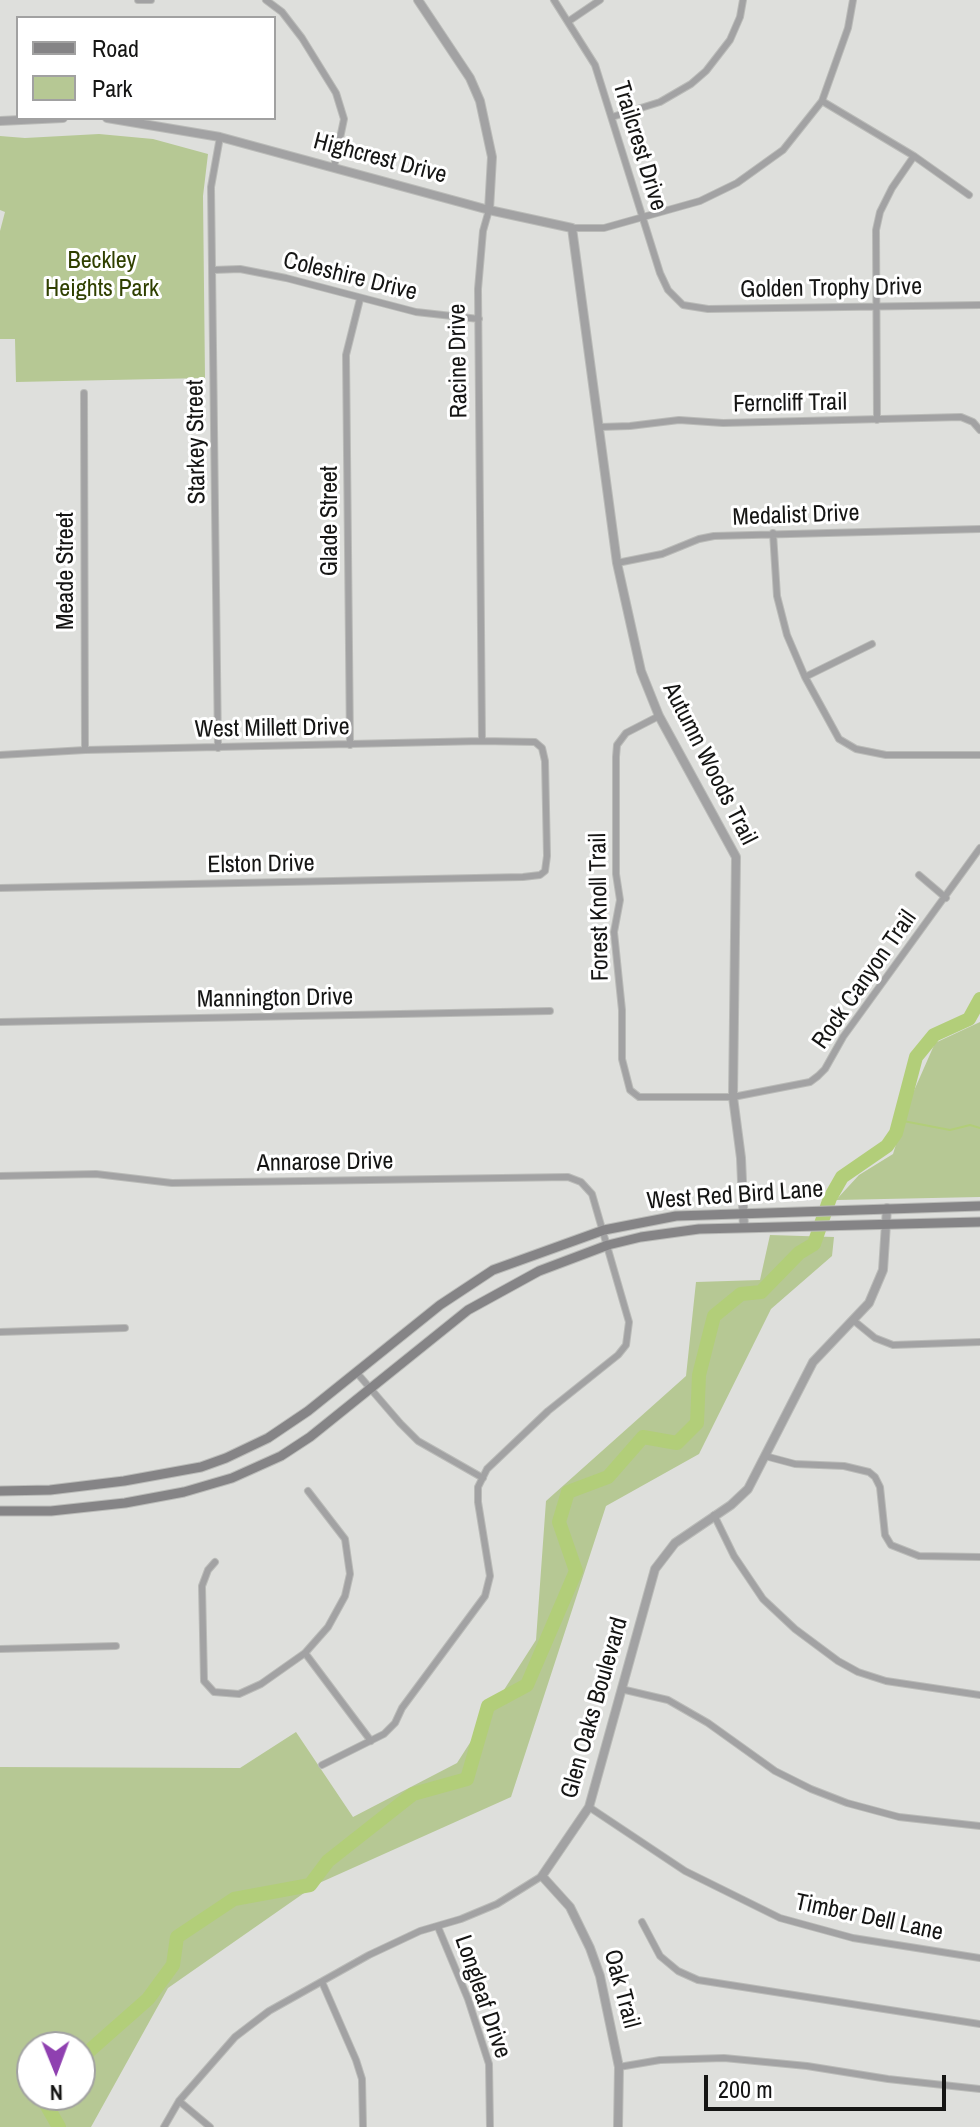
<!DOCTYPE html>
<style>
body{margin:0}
#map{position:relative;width:980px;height:2127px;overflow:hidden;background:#dedfdc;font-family:"Archivo Narrow",sans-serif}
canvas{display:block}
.legend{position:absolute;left:16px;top:16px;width:260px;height:104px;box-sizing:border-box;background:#fff;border:2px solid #a1a1a1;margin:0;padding:10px 14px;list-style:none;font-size:24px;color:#151514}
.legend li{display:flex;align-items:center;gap:16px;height:40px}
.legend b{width:40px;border:2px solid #a1a1a1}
.north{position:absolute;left:16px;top:2031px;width:80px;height:80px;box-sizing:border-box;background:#fff;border:2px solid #a1a1a1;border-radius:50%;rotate:179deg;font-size:22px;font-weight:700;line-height:32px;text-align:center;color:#151514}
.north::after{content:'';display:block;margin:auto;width:28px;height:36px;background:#8f40b0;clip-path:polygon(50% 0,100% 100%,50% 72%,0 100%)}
.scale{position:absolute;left:704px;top:2075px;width:242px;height:36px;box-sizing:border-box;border:4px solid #151514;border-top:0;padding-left:10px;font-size:24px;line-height:28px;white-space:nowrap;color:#151514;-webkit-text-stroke:6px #fff;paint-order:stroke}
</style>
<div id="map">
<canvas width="980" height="2127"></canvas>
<ul class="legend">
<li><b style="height:10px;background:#858486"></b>Road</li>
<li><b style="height:22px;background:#b6c894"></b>Park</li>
</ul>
<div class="north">N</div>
<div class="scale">200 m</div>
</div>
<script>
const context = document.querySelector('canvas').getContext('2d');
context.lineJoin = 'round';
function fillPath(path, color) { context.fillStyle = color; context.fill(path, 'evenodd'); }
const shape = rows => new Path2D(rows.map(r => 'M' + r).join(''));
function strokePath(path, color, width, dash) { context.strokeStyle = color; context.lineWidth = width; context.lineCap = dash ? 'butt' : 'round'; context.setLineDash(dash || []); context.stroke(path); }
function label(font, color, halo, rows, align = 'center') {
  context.font = font + ' "Archivo Narrow",sans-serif'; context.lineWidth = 6; context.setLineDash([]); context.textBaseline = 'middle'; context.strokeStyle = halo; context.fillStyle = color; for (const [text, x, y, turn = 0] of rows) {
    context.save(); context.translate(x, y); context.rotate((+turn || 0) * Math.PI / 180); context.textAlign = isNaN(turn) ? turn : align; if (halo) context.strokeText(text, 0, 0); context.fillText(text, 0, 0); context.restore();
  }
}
fillPath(shape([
 [99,134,153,139,208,154,203,196,205,378,16,382,15,339,0,339,0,231,5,212,0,210,0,136,25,138],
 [980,1022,980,1197,836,1200,859,1175,893,1154,909,1102,935,1043],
 [770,1235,834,1237,832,1256,771,1309,699,1454,606,1506,511,1797,317,1884,168,1988,91,2127,0,2127,0,1767,240,1768,296,1732,353,1817,457,1763,536,1640,546,1501,686,1376,696,1282,760,1280],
 [32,2047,80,2047,80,2095,32,2095]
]), '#b6c894');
strokePath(shape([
 [898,1120,950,1130,970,1125,980,1128]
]), '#b2ce79', 2);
strokePath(shape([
 [80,2059,148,1999,173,1965,177,1937,234,1899,310,1885,328,1861,413,1794,467,1779,488,1706,527,1685,576,1571,559,1522,568,1492,608,1477,643,1437,677,1443,697,1423,699,1375,714,1316,741,1294,761,1292,799,1253,814,1244,830,1198,842,1177,887,1146,896,1133,916,1057,934,1035,969,1019,980,999],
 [54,2095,47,2106,59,2127]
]), '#b2ce79', 14);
const minor = shape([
 [138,0,151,0],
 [266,0,282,12,302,38,336,93,344,119,334,167],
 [554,0,595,65,660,273,668,290,683,305,708,309,980,305],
 [569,21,600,0],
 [822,101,914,156,969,195],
 [612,117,660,102,691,84,706,71,730,40,740,17,743,0],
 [572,228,604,228,700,201,737,183,783,150,822,101,848,28,853,0],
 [213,270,240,269,286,278,416,312,479,319],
 [84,393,85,750],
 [877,420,876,230,880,212,892,188,914,156],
 [600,427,630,426,679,420,723,423,961,417,973,422,980,430],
 [773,533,777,596,787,635,805,677,839,739,856,749,886,755,980,755],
 [617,563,662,554,699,539,714,536,980,529],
 [805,677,872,644],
 [659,716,626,733,617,745,616,757,616,874,620,900,614,932,622,1010,622,1059,630,1090,639,1097,733,1097,810,1082,818,1076,825,1069,843,1037,980,848],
 [482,741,478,289,483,231,489,210],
 [350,745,346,355,360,299],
 [218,748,211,187,220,137],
 [0,755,85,750,482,741,535,742,542,748,545,761,547,856,545,871,540,875,523,877,0,888],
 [919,875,946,898],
 [0,1022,550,1011],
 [0,1176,96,1174,172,1183,568,1177,581,1182,592,1194,629,1322,626,1345,618,1355,548,1411,487,1469,478,1487,478,1502,490,1576,485,1596,402,1708,395,1723,384,1734,322,1765],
 [853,1320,875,1338,893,1345,980,1342],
 [0,1332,125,1328],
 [357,1373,400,1423,418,1441,483,1478],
 [765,1456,795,1464,844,1466,869,1472,875,1477,880,1487,885,1535,891,1545,919,1556,980,1557],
 [714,1515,734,1556,763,1599,795,1629,838,1661,858,1672,886,1681,980,1695],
 [215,1562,208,1570,202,1586,204,1681,214,1692,239,1694,261,1684,305,1653,328,1627,345,1596,350,1574,345,1539,308,1491],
 [0,1649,116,1646],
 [305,1653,371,1741],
 [621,1689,668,1700,708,1723,775,1771,811,1789,847,1803,899,1817,980,1826],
 [589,1807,685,1871,780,1918,853,1938,980,1958],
 [642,1922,660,1956,678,1971,698,1980,980,2024],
 [438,1927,468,1999,489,2064,490,2127],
 [322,1982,356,2060,362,2079,363,2127],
 [619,2067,660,2060,724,2058,807,2066,888,2079,980,2089],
 [179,2101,210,2127],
 [164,2127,179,2101,235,2037,269,2011,369,1955,420,1931,461,1919,497,1904,542,1876]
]);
const tertiary = shape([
 [418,0,470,78,480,101,492,157,489,210],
 [107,118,220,137,489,210,572,228,617,563,641,671,659,716,736,857,733,1097,741,1158,744,1228],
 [0,121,63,118],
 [618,2127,619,2067,600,1976,590,1948,570,1907,542,1876,589,1807,655,1569,675,1543,731,1505,748,1489,813,1362,869,1303,883,1270,887,1208]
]);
const secondary = shape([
 [0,1491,50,1490,124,1481,201,1467,226,1458,268,1438,308,1411,440,1305,493,1270,604,1230,676,1216,980,1206],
 [0,1511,51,1511,125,1503,184,1492,232,1478,281,1456,310,1437,468,1310,539,1271,608,1245,641,1237,699,1229,980,1222]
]);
strokePath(minor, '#babbb8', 8);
strokePath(tertiary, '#babbb8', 10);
strokePath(secondary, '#babbb8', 11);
strokePath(minor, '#a2a2a3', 6);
strokePath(tertiary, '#a2a2a3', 8);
strokePath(secondary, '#858486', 9);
label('24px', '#151514', '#fff', [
 ["Trailcrest Drive",639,146,73],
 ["Highcrest Drive",380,159,15],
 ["Coleshire Drive",350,277,14],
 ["Golden Trophy Drive",831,289,-1],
 ["Racine Drive",459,361,-91],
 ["Ferncliff Trail",790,404,-1],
 ["Starkey Street",197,442,-91],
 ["Medalist Drive",796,516,-2],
 ["Glade Street",331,521,-90],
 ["Meade Street",67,571,-90],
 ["West Millett Drive",272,729,-1],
 ["Autumn Woods Trail",709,764,63],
 ["Elston Drive",261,865,-1],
 ["Forest Knoll Trail",600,907,-91],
 ["Rock Canyon Trail",865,980,-55],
 ["Mannington Drive",275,999,-1],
 ["Annarose Drive",325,1163,-1],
 ["West Red Bird Lane",735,1196,-4],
 ["Glen Oaks Boulevard",595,1708,-74],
 ["Timber Dell Lane",869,1918,12],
 ["Oak Trail",621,1989,75],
 ["Longleaf Drive",482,1997,71]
]);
label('24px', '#304000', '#fff', [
 ["Beckley",102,262],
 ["Heights Park",102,290]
]);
</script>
